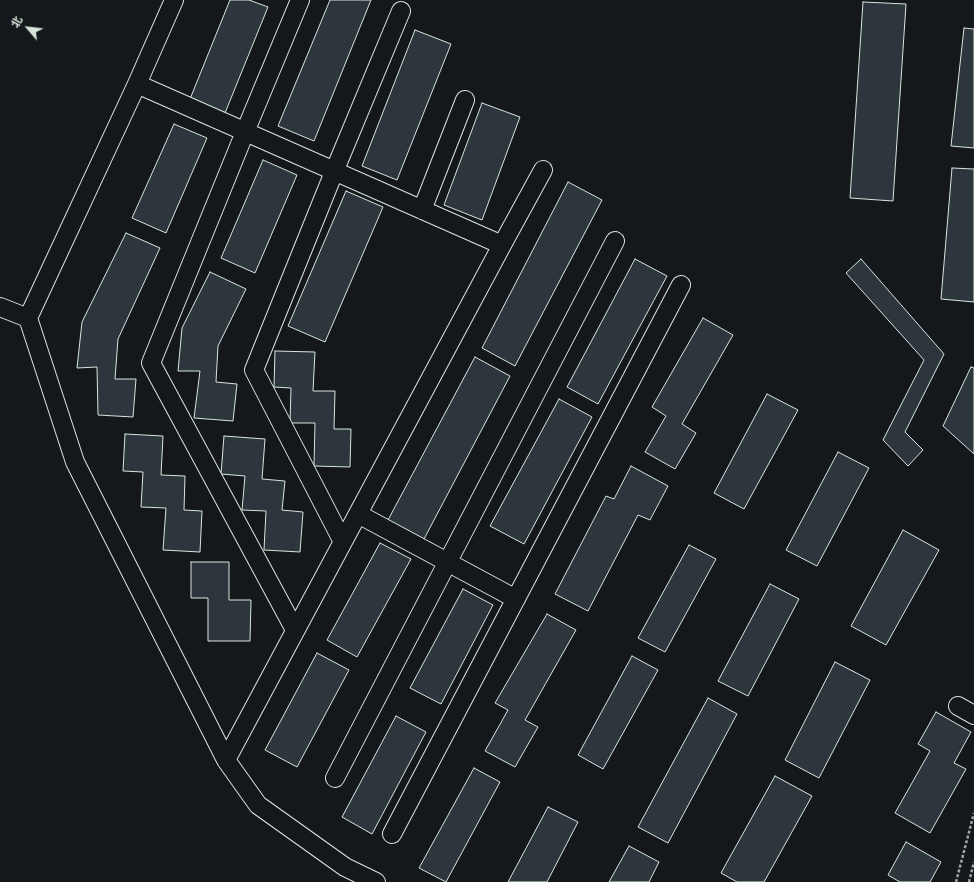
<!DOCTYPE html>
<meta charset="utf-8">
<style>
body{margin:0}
#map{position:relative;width:974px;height:882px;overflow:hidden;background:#14181c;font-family:Figtree,"Noto Sans SC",sans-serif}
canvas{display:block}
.north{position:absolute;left:8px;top:8px;width:40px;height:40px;-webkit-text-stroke:3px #14181c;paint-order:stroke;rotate:298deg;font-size:11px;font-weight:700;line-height:16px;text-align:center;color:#d8e6dc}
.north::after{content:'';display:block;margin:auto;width:14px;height:18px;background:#d8e6dc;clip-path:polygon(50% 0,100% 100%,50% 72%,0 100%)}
</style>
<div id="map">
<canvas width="974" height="882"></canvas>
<div class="north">北</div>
</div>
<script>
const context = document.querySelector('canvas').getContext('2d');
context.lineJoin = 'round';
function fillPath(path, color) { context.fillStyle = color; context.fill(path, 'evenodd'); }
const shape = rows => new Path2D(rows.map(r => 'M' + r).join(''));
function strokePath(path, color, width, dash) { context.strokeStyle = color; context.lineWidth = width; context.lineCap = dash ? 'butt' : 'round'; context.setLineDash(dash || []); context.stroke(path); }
const building = shape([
 [230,0,249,0,268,7,225,113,190,99,230,0],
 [330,0,371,0,314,141,278,126,330,0],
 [863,2,906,4,893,201,850,198,863,2],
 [964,28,974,29,974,148,951,146,964,28],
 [415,30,451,44,397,180,362,166,415,30],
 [482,103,520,117,482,220,444,205,482,103],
 [174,124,207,138,166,233,132,218,174,124],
 [263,160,297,175,255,273,221,258,263,160],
 [952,168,974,169,974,302,941,299,952,168],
 [568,182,602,200,515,366,482,348,568,182],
 [346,191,383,207,325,342,288,326,346,191],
 [126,233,160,248,118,339,115,379,136,379,133,417,98,415,97,367,77,368,82,322,126,233],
 [635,259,667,276,598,404,567,387,635,259],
 [861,259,944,354,905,432,923,450,908,466,883,440,924,360,846,273,861,259],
 [210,272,246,289,218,346,216,382,237,384,233,421,194,418,200,371,178,371,182,328,210,272],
 [703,318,733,335,682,424,696,433,675,469,645,452,666,416,652,407,703,318],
 [275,351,315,352,313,391,335,391,334,429,351,429,350,467,314,466,315,423,290,423,291,388,274,387,275,351],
 [475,357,510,376,424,539,388,520,475,357],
 [971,367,974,368,974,454,943,426,971,367],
 [767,394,798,410,744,509,714,493,767,394],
 [559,399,592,417,524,544,490,526,559,399],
 [125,434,163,436,161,475,185,476,184,510,202,511,200,552,163,550,166,508,141,507,143,472,123,471,125,434],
 [224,436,265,439,262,479,285,481,282,510,303,512,300,552,264,550,266,511,242,510,245,476,221,474,224,436],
 [838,452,869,468,817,566,786,550,838,452],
 [631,466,668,486,650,520,638,515,588,611,555,594,606,496,614,499,631,466],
 [903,530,939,550,886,645,851,626,903,530],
 [380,543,411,559,357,657,327,640,380,543],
 [689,545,716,559,665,652,638,638,689,545],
 [191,562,229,562,229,600,251,600,250,641,208,641,208,598,191,598,191,562],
 [770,584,799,599,748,696,718,681,770,584],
 [463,589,493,605,441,704,410,688,463,589],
 [547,614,576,630,525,720,538,727,515,767,485,751,508,710,495,703,547,614],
 [317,653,349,670,297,767,265,750,317,653],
 [632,656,658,670,603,769,578,755,632,656],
 [835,662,870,680,819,778,785,760,835,662],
 [708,698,737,714,668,843,638,827,708,698],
 [936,712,971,732,954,763,966,769,930,833,895,813,930,751,918,744,936,712],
 [396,716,426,732,372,834,342,817,396,716],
 [474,768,500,782,446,882,419,868,474,768],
 [775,776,812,796,764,882,737,882,721,873,775,776],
 [548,807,578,822,547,882,508,882,548,807],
 [906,842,941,862,930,882,900,882,888,875,906,842],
 [629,846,659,862,649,882,609,882,629,846]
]);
fillPath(building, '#2c363c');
strokePath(building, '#d8e6dc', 1);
const minor = shape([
 [174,0,137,84,28,318,75,462,226,760,258,805,345,867,376,882],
 [137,84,502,245,226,760],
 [422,210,465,100],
 [502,245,543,170],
 [0,307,28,318],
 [358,514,516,599],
 [343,542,254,370,334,172,401,11],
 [295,630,151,363,245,132,300,0],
 [958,706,974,715],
 [335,778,615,241],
 [392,834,681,285]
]);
strokePath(minor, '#d8e6dc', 20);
strokePath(shape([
 [956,882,974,813],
 [969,882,974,862]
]), '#9da8a2', 2.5, [3, 2]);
strokePath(minor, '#14181c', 18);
</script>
